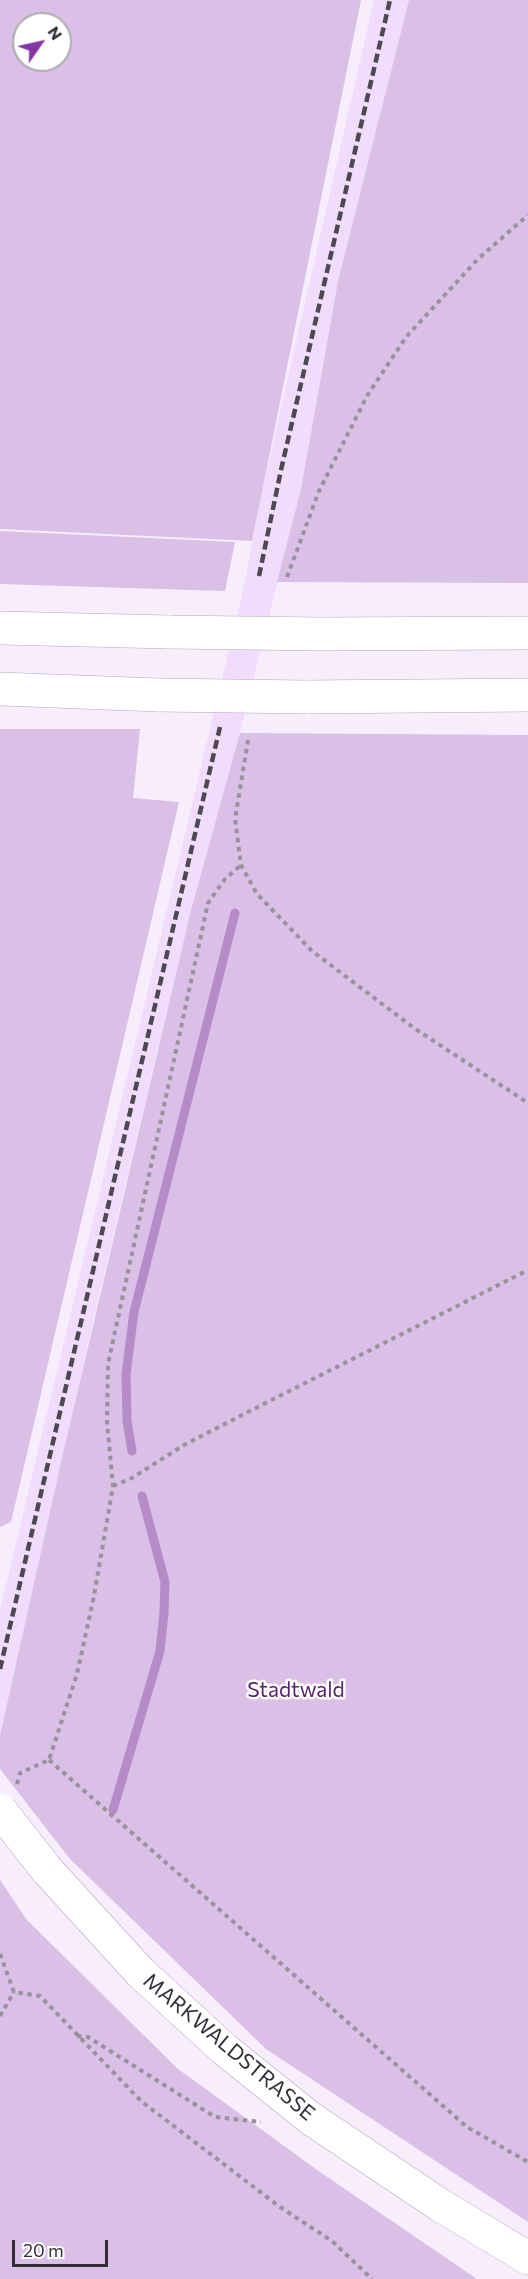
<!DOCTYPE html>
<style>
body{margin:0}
#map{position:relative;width:528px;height:2279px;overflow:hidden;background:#f7edfd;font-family:Commissioner,sans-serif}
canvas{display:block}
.north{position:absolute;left:12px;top:12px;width:60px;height:60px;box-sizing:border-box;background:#fff;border:2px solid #adabaf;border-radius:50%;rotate:56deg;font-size:16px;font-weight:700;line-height:24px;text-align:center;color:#332d37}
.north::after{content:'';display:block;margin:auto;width:21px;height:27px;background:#8535a5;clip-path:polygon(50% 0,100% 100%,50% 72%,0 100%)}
.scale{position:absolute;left:12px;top:2240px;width:96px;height:27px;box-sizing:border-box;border:3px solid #332d37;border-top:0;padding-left:8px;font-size:18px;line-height:21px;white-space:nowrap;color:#332d37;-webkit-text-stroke:4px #fff;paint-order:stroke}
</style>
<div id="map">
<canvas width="528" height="2279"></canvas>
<div class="north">N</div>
<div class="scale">20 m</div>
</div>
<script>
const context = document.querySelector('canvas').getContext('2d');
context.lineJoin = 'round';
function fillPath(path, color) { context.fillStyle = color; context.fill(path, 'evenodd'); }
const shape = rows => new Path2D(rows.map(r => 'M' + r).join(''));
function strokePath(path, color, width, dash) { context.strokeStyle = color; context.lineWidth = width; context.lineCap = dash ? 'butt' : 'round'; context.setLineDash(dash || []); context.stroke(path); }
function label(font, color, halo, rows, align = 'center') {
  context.font = font + ' Commissioner,sans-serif'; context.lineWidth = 5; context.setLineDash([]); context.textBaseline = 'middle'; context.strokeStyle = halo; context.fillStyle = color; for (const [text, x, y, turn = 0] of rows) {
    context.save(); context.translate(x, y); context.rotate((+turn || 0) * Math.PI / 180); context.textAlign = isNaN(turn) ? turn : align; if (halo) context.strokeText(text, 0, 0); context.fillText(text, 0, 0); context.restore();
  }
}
fillPath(shape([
 [374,0,409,0,338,281,301,489,240,733,191,910,98,1300,0,1733,0,1610,245,582,261,495]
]), '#f2dcfc');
fillPath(shape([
 [0,0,361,0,252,541,0,529],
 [24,24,60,24,60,60,24,60],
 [409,0,528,0,528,583,277,582,301,489,338,281],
 [0,531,235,542,225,591,0,584],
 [0,729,140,729,133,798,179,802,11,1522,0,1527],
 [240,733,528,735,528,2222,266,2049,70,1859,0,1769,0,1735,64,1449,191,910],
 [0,1880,26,1919,178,2069,320,2172,477,2279,0,2279]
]), '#dabfe7');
strokePath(shape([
 [132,1451,127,1421,126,1374,134,1312,235,913],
 [113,1810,160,1651,164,1613,165,1582,142,1496]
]), '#b58bc8', 9);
const secondary = shape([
 [47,1870,141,1973,224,2049,310,2118,440,2205,528,2258]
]);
const highway = shape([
 [0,628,170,632],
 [319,634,528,633],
 [0,689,159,695],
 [306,697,528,695]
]);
strokePath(secondary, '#b5a4bd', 34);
strokePath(highway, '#b5a4bd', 34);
strokePath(shape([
 [287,577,319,491,367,396,406,337,478,259,528,215],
 [248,740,235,819,241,865,257,894,312,951,414,1028,528,1103],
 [113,1486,132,1478,184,1445,246,1413,528,1270],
 [49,1760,467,2127,528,2162],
 [17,1784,20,1773,49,1760,77,1674,94,1596,113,1486,107,1422,108,1364,208,903,225,879,241,865],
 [0,1954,14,1992,40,1996,141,2101,280,2207,332,2241,372,2279],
 [0,2016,14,1992],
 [77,2036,88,2037,215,2117,261,2122]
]), '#99919e', 4, [4.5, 4.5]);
strokePath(secondary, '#fff', 33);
strokePath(highway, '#fff', 33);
strokePath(shape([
 [259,576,281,470,390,0],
 [0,1669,220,727]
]), '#4e4853', 4.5, [9, 4.5]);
const secondaryBridge = shape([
 [0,1810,47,1870]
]);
const highwayBridge = shape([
 [170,632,319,634],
 [159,695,306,697]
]);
strokePath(secondaryBridge, '#b5a4bd', 34, []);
strokePath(highwayBridge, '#b5a4bd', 34, []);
strokePath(secondaryBridge, '#fff', 33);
strokePath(highwayBridge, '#fff', 33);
label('21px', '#56226a', '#fff', [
 ["Stadtwald",296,1690]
]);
label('21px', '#332d37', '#fff', [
 ["MARKWALDSTRASSE",229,2047,40]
]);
</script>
